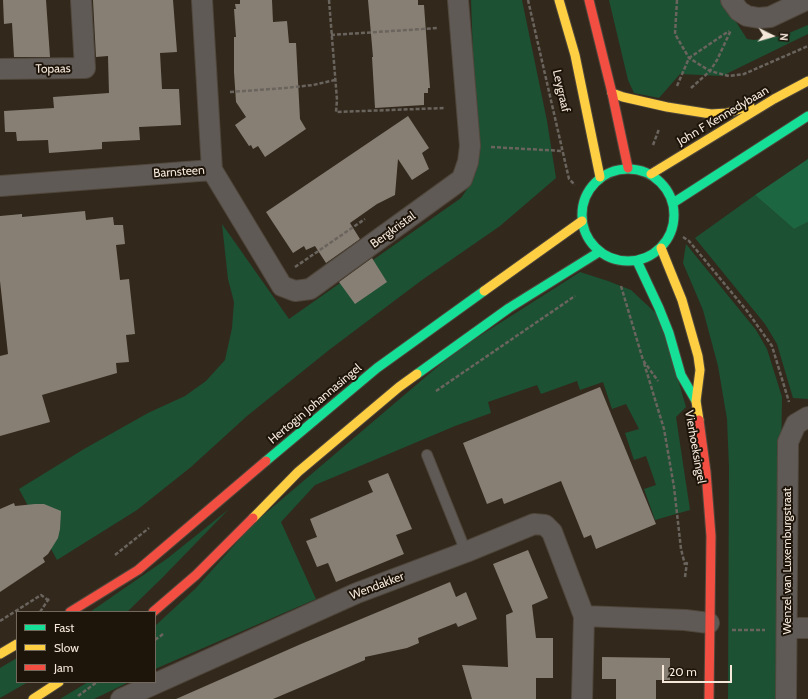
<!DOCTYPE html>
<style>
body{margin:0}
#map{position:relative;width:808px;height:699px;overflow:hidden;background:#32291c;font-family:Cabin,sans-serif}
canvas{display:block}
.legend{position:absolute;left:16px;top:611px;width:140px;height:72px;box-sizing:border-box;background:#1d140a;border:1px solid #73695d;margin:0;padding:5px 7px;list-style:none;font-size:12px;color:#f5e8da}
.legend li{display:flex;align-items:center;gap:8px;height:20px}
.legend b{width:20px;border:1px solid #73695d}
.north{position:absolute;left:752px;top:16px;width:40px;height:40px;-webkit-text-stroke:3px #1d140a;paint-order:stroke;rotate:95deg;font-size:11px;font-weight:700;line-height:16px;text-align:center;color:#f5e8da}
.north::after{content:'';display:block;margin:auto;width:14px;height:18px;background:#f5e8da;clip-path:polygon(50% 0,100% 100%,50% 72%,0 100%)}
.scale{position:absolute;left:662px;top:665px;width:70px;height:18px;box-sizing:border-box;border:2px solid #f5e8da;border-top:0;padding-left:5px;font-size:12px;line-height:14px;white-space:nowrap;color:#f5e8da;-webkit-text-stroke:3px #1d140a;paint-order:stroke}
</style>
<div id="map">
<canvas width="808" height="699"></canvas>
<ul class="legend">
<li><b style="height:5px;background:#16e098"></b>Fast</li>
<li><b style="height:5px;background:#ffcf43"></b>Slow</li>
<li><b style="height:5px;background:#f24e42"></b>Jam</li>
</ul>
<div class="north">N</div>
<div class="scale">20 m</div>
</div>
<script>
const context = document.querySelector('canvas').getContext('2d');
context.lineJoin = 'round';
function fillPath(path, color) { context.fillStyle = color; context.fill(path, 'evenodd'); }
const shape = rows => new Path2D(rows.map(r => 'M' + r).join(''));
function strokePath(path, color, width, dash) { context.strokeStyle = color; context.lineWidth = width; context.lineCap = dash ? 'butt' : 'round'; context.setLineDash(dash || []); context.stroke(path); }
function label(font, color, halo, rows, align = 'center') {
  context.font = font + ' Cabin,sans-serif'; context.lineWidth = 4; context.setLineDash([]); context.textBaseline = 'middle'; context.strokeStyle = halo; context.fillStyle = color; for (const [text, x, y, turn = 0] of rows) {
    context.save(); context.translate(x, y); context.rotate((+turn || 0) * Math.PI / 180); context.textAlign = isNaN(turn) ? turn : align; if (halo) context.strokeText(text, 0, 0); context.fillText(text, 0, 0); context.restore();
  }
}
fillPath(shape([
 [471,0,522,0,547,121,556,178,500,226,422,280,329,350,247,416,191,467,137,510,57,560,19,489,84,449,148,413,185,396,206,381,225,360,232,328,234,302,228,279,222,224,289,319,461,198,472,182,477,165],
 [609,0,722,0,747,39,754,40,782,36,808,25,808,34,722,76,680,74,659,98,634,93,628,80],
 [755,195,794,229,808,222,808,399,793,398,777,344,765,324,695,238],
 [686,244,756,330,767,349,782,397,777,699,728,699,729,467,727,419,718,366,703,310,683,263],
 [580,272,608,281,631,290,660,317,686,407,676,417,690,510,655,520,644,489,656,485,646,456,634,460,625,433,639,429,626,404,612,409,603,382,580,390,577,381,541,394,537,385,488,402,491,413,455,426,315,485,281,522,316,599,155,669,155,626,196,588,254,523,456,351],
 [229,509,162,578,127,612,90,612,168,558],
 [17,658,17,682,28,682,0,698,0,668],
 [88,682,129,682,94,699,60,699]
]), '#1c5133');
fillPath(shape([
 [808,159,808,222,794,229,755,195]
]), '#1c6741');
fillPath(shape([
 [3,0,46,0,50,57,14,57,12,23,4,24],
 [93,0,173,0,177,52,160,53,162,89,179,89,181,125,139,127,140,140,102,142,102,149,49,153,48,140,17,141,16,132,5,132,4,111,54,108,53,97,109,93,108,56,96,57],
 [240,0,272,0,273,22,287,21,289,43,296,43,300,119,306,129,265,157,258,146,253,149,251,145,249,146,235,125,246,117,236,102,234,72,234,37,236,37,234,9,236,9,235,4,240,4],
 [368,0,418,0,418,5,424,5,430,88,428,88,428,93,424,93,424,105,375,108,372,57,373,57],
 [408,116,429,148,422,153,429,169,412,180,398,159,395,195,377,204,350,223,360,239,326,263,315,246,306,250,304,246,293,253,266,212],
 [85,211,86,220,113,217,114,225,123,225,125,244,116,245,120,280,129,279,135,334,126,335,129,362,116,363,117,373,42,395,50,422,0,436,0,356,8,354,0,281,0,216,22,214,22,217],
 [372,258,387,282,355,304,339,282],
 [600,387,656,524,596,549,591,535,584,538,561,481,504,504,502,498,487,504,463,443],
 [388,473,412,529,396,535,404,554,336,582,328,563,317,567,312,555,306,541,317,537,310,519,373,492,368,481],
 [14,503,15,506,35,504,44,504,61,511,60,529,58,538,48,554,43,558,45,562,0,592,0,509],
 [528,550,548,598,532,605,536,638,553,638,553,678,536,678,536,699,472,699,462,665,508,667,506,615,513,612,493,564],
 [450,582,456,597,466,592,477,619,458,627,456,623,418,638,419,643,407,648,365,657,365,660,273,699,176,699,301,644],
 [602,657,670,658,670,680,656,680,656,699,616,699,616,679,602,679]
]), '#887f74');
const lane = shape([
 [427,455,466,552]
]);
const street = shape([
 [731,0,739,11,747,16,759,18,770,17,806,0],
 [0,69,85,68,81,0],
 [212,170,282,286,295,291,310,289,462,179,468,162,470,146,458,0],
 [0,186,212,170,202,0],
 [584,616,685,620,709,623],
 [787,628,808,628],
 [121,699,357,593,466,552,534,524,545,525,552,532,584,616,582,699],
 [786,699,788,442,796,424,808,417]
]);
const fast = shape([
 '582 215a46 46 0 1 1 92 0a46 46 0 1 1-92 0Z',
 [673,203,808,116],
 [637,261,659,308,669,333,681,375,696,401],
 [417,374,509,308,599,252],
 [266,461,377,368,484,291]
]);
const slow = shape([
 [559,0,575,55,600,177],
 [612,93,623,97,667,107,711,114,727,113,750,106],
 [651,174,774,99,808,81],
 [661,248,682,300,698,356,700,370,696,401,699,420],
 [484,291,582,221],
 [253,518,298,472,399,387,417,374],
 [0,654,17,644],
 [33,699,59,682]
]);
const jam = shape([
 [589,0,612,93,628,168],
 [699,420,706,472,711,536,709,699],
 [70,612,138,570,266,461],
 [153,612,196,575,253,518]
]);
strokePath(lane, '#50473c', 12);
strokePath(street, '#50473c', 22);
strokePath(fast, '#50473c', 11);
strokePath(slow, '#50473c', 11);
strokePath(jam, '#50473c', 11);
strokePath(shape([
 [329,0,337,100,336,112,444,108],
 [528,0,569,179,575,185],
 [677,0,675,34,689,58,710,71,729,76,744,74,808,46],
 [331,35,438,28],
 [677,86,689,58,729,31],
 [691,88,710,71,717,60,731,30],
 [230,92,285,88,313,85,335,80],
 [653,145,659,129],
 [491,147,563,151],
 [683,237,689,241,747,311,772,346,789,402],
 [295,267,365,219],
 [621,286,643,360,658,381],
 [644,363,664,429,674,487,681,549,685,565],
 [436,391,575,296],
 [115,555,149,528],
 [685,577,687,562],
 [40,612,48,600,51,598],
 [0,621,41,595,48,600],
 [732,630,765,630],
 [155,640,163,634],
 [78,696,97,682]
]), '#6a645e', 2.5, [4, 2]);
strokePath(lane, '#605a57', 10);
strokePath(street, '#605a57', 20);
strokePath(fast, '#16e098', 9);
strokePath(slow, '#ffcf43', 9);
strokePath(jam, '#f24e42', 9);
label('12px', '#f5e8da', '#1d140a', [
 ["Topaas",53,69,-1],
 ["Leygraaf",561,91,77],
 ["John F Kennedybaan",723,116,-31],
 ["Barnsteen",179,172,-4],
 ["Bergkristal",393,230,-36],
 ["Hertogin Johannasingel",315,404,-40],
 ["Vierhoeksingel",695,447,80],
 ["Wenzel van Luxemburgstraat",787,561,-90],
 ["Wendakker",377,586,-21]
]);
</script>
